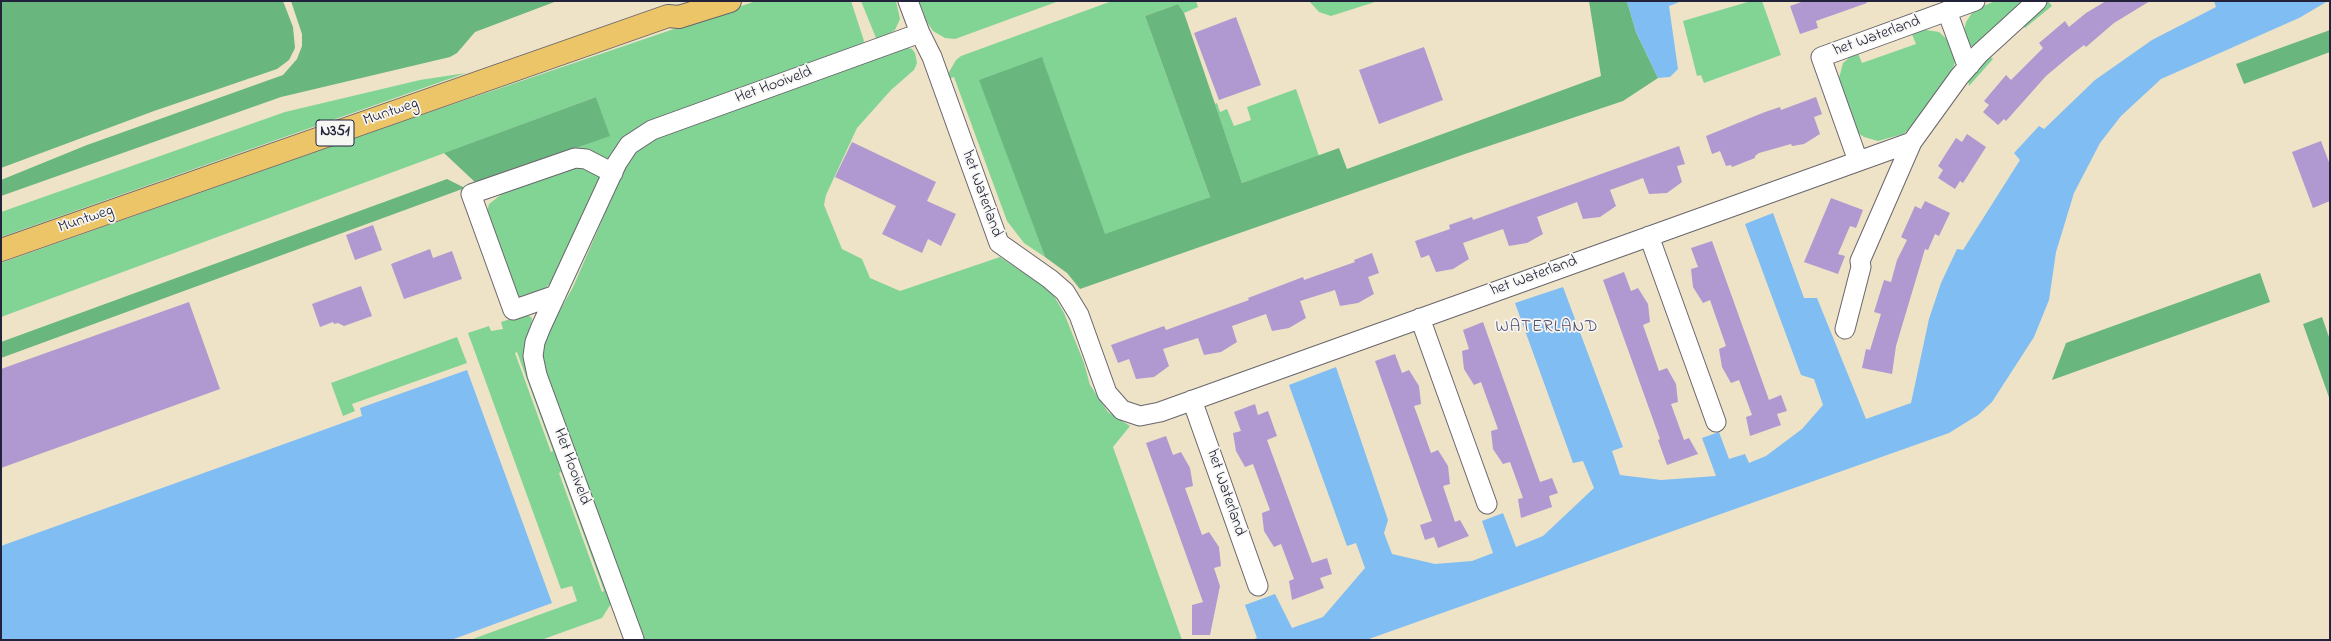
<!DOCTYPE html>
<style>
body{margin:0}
#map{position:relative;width:2331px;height:641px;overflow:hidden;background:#eee3c7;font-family:"Indie Flower",sans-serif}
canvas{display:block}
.frame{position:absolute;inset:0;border:2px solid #22223b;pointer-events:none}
</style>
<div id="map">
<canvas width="2331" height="641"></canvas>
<div class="frame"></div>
</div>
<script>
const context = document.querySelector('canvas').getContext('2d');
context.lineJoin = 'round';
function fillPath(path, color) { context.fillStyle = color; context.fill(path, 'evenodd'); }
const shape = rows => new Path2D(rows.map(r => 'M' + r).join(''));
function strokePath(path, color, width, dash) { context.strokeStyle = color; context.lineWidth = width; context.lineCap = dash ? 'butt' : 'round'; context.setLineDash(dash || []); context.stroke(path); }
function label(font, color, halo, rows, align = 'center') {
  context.font = font + ' "Indie Flower",sans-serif'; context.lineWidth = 3.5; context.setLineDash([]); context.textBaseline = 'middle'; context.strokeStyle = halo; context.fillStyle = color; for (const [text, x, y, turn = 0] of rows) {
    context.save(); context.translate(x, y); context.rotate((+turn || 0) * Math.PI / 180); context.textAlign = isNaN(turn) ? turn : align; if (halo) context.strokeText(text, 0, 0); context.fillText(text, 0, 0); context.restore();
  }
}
fillPath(shape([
 [756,1,851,1,864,41,861,46,640,126,620,141,607,160,581,149,573,149,609,135,596,97,1,317,1,263,392,125],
 [861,1,896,1,900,19,895,30,880,39,876,38],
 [919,1,1059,1,955,39,945,38,933,31,927,22],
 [1112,1,1196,1,1198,7,1184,13,1178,4,1145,16,1210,197,1105,235,1042,58,980,80,1045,257,1024,243,1007,221,954,77,948,79,949,72,956,60,961,56],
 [1309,1,1378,1,1331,16,1319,12],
 [1751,1,1762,1,1781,55,1704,83,1701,75,1697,76,1683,21],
 [1995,1,2026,1,1975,46,1970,46,1967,44,1964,31,1966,22,1974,10],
 [2048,1,2052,6,2025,28,2021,24],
 [1920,29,1939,32,1950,42,1955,62,1951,74,1912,127,1903,134,1878,141,1864,137,1858,133,1838,82,1843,63,1857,51,1862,63,1916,44,1911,32],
 [904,47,912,49,915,53,917,63,914,70,891,90,857,128,826,195,824,205,842,249,862,259,870,278,900,291,1000,257,1051,291,1064,313,1084,363,1090,385,1108,412,1130,426,1113,447,1182,640,633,640,544,367,542,354,545,337,573,287,630,156,653,138],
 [1988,55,1993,59,1969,86,1968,78],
 [466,73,1,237,1,212,285,112,420,80],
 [1296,89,1319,156,1242,183,1215,104,1217,103,1220,112,1227,109,1234,126,1251,120,1247,107],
 [577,165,601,176,553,281,542,291,518,300,487,212,489,204,507,190],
 [526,314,532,318,531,328,612,602,602,618,541,640,470,640,577,601,572,586,561,589,468,333,489,326,491,331,503,329,501,322],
 [517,352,553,451,551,452,515,353],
 [561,472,604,591,602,592,559,473],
 [457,337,467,363,352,404,355,411,343,416,331,383]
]), '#82d495');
fillPath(shape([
 [1,1,283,1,293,27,295,48,289,60,277,69,154,111,1,168],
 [291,1,557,1,475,32,457,53,450,57,281,97,1,196,1,180,87,145,283,75,297,59,302,46,302,34],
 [1589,1,1627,1,1636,32,1658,78,1623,101,1465,154,1080,289,1067,273,1045,257,979,80,1042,57,1105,234,1210,197,1145,16,1178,4,1184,13,1242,183,1339,148,1347,169,1601,76],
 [2330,30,2330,52,2244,84,2236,64],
 [596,97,610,136,573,149,477,184,444,153],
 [447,179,465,188,1,358,1,342],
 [2260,273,2270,302,2052,380,2066,343],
 [2322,317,2330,340,2330,400,2303,324]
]), '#69b67e');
fillPath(shape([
 [1627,1,1682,1,1669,6,1678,69,1670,77,1658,78,1636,32],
 [2214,1,2328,1,2299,18,2161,79,2121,116,2100,143,2074,193,2056,252,2049,300,2034,337,1992,402,1978,415,1949,433,1366,640,1251,640,1257,638,1245,605,1275,594,1292,628,1323,617,1365,568,1356,543,1347,546,1289,385,1336,367,1388,520,1384,533,1392,554,1435,564,1472,561,1493,553,1482,521,1503,513,1516,547,1543,536,1594,488,1583,461,1573,463,1515,303,1563,287,1623,447,1612,451,1620,475,1661,480,1716,476,1702,438,1719,432,1729,459,1745,454,1749,463,1766,456,1802,429,1823,405,1814,379,1801,375,1745,224,1773,213,1804,298,1817,298,1866,419,1911,403,1929,319,1941,283,1957,249,1963,250,2020,160,2014,153,2039,126,2044,129,2095,80,2152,40,2216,7],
 [467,370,552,603,451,640,1,640,1,546,362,416,360,408]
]), '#7fbdf3');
fillPath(shape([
 [1804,1,1866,1,1867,3,1816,21,1818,28,1800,34,1790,6],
 [2106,1,2150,1,2114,23,2086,47,2084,45,2071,55,2046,76,2006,121,2004,119,1998,125,1983,112,1989,105,1984,101,2006,75,2011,80,2043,48,2039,43,2065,21,2069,27,2086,13],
 [1236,17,1261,85,1219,100,1194,33],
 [1424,47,1443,100,1379,124,1359,70],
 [1816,97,1822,114,1814,117,1820,134,1804,144,1792,146,1791,144,1759,153,1755,156,1755,158,1732,167,1731,165,1726,166,1720,151,1712,154,1706,136,1765,112,1780,107,1781,110],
 [1967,134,1986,147,1963,183,1960,181,1955,189,1938,178,1943,170,1938,166,1956,138,1962,142],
 [2321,141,2330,165,2330,201,2313,208,2292,152],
 [852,142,936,182,927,201,956,214,941,246,928,239,922,253,882,234,896,206,835,177],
 [1679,146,1685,164,1677,166,1682,182,1667,193,1649,194,1643,178,1610,190,1616,206,1600,217,1583,219,1577,202,1537,217,1543,234,1527,243,1509,246,1503,229,1463,243,1469,259,1453,269,1436,272,1429,255,1421,258,1415,241,1450,229,1449,225,1472,217,1473,220],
 [1831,198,1863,210,1856,228,1850,226,1838,254,1845,256,1838,274,1804,262],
 [1925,201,1950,213,1939,236,1935,234,1928,250,1925,249,1896,346,1892,374,1862,368,1866,349,1870,350,1881,314,1874,312,1884,280,1891,282,1897,260,1907,240,1901,237,1915,206,1921,209],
 [373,225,382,250,355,260,346,235],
 [1712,241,1769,400,1781,395,1787,411,1777,414,1781,425,1750,436,1746,417,1752,415,1739,380,1731,383,1722,367,1719,349,1726,346,1710,300,1703,303,1693,287,1691,269,1698,267,1691,248],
 [430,249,433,258,452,251,462,279,404,299,391,264],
 [1372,253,1379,273,1368,277,1374,294,1358,303,1340,306,1335,290,1300,301,1306,318,1289,328,1272,331,1266,314,1232,326,1237,342,1221,352,1204,355,1198,338,1163,349,1169,366,1154,377,1136,379,1129,359,1118,363,1111,345,1164,326,1166,330,1249,300,1248,298,1303,277,1304,280,1355,262,1354,260],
 [1624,272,1631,291,1638,288,1648,304,1650,322,1643,325,1659,371,1667,368,1676,384,1678,402,1671,404,1684,440,1689,438,1698,454,1667,465,1658,440,1660,439,1603,280],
 [361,286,372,316,344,326,338,323,334,324,333,322,320,327,312,304],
 [189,302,220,389,1,468,1,369],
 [1483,322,1540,482,1552,478,1558,493,1549,496,1552,507,1521,518,1518,499,1523,498,1510,462,1503,464,1493,449,1491,431,1498,429,1481,382,1474,385,1464,369,1462,351,1469,349,1463,330],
 [1395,354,1402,373,1409,370,1419,386,1421,404,1414,406,1431,453,1438,450,1448,466,1450,484,1443,486,1455,522,1460,520,1469,536,1438,548,1434,537,1425,540,1420,525,1432,521,1375,361],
 [1255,404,1258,415,1268,411,1277,436,1267,440,1312,563,1327,558,1332,574,1320,578,1324,588,1292,600,1289,581,1294,579,1281,544,1274,547,1264,531,1262,513,1270,510,1253,464,1245,467,1236,451,1233,433,1241,431,1234,412],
 [1166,436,1173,455,1181,452,1190,468,1193,486,1185,488,1202,535,1209,532,1219,547,1221,566,1214,568,1220,586,1210,635,1192,635,1192,605,1203,602,1146,443]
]), '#af99d0');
const minor = shape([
 [908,1,920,33,932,57,999,243,1050,279,1065,292,1079,315,1107,393,1122,410,1140,416,1160,412,1912,142],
 [1947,11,1965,60,1970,65],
 [1858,161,1821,57,1975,1],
 [1649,236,1716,422],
 [556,295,513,310,471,194,575,158,586,159,613,173],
 [1420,318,1487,504],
 [1845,329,1861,267,1860,261,1912,142,1959,77,1979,54,2037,1],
 [1192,400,1258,586],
 [634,639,537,375,533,356,535,342,541,327,617,163,629,145,652,130,920,33]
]);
const primary = shape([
 [1,250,668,16,679,17,730,1]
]);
strokePath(minor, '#69666c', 21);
strokePath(primary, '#69666c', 24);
strokePath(minor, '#fff', 19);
strokePath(primary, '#edc569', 22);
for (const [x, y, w] of [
 [335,133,38]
]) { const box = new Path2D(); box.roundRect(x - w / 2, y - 13, w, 26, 3); context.fillStyle = '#f6f6f2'; context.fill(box); strokePath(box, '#22223b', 1); }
label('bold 15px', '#22223b', null, [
 ["N351",335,133]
]);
label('16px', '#22223b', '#f6f6f2', [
 ["het Waterland",1877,37,-20],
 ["Het Hooiveld",774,86,-20],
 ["Muntweg",391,113,-19],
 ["het Waterland",981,194,70],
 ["Muntweg",86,220,-19],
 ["het Waterland",1534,277,-20],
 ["Het Hooiveld",571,467,70],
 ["het Waterland",1225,493,71]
]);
context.letterSpacing = '1px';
label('17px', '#534c6f', '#f6f6f2', [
 ["WATERLAND",1547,328]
]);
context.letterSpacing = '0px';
</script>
